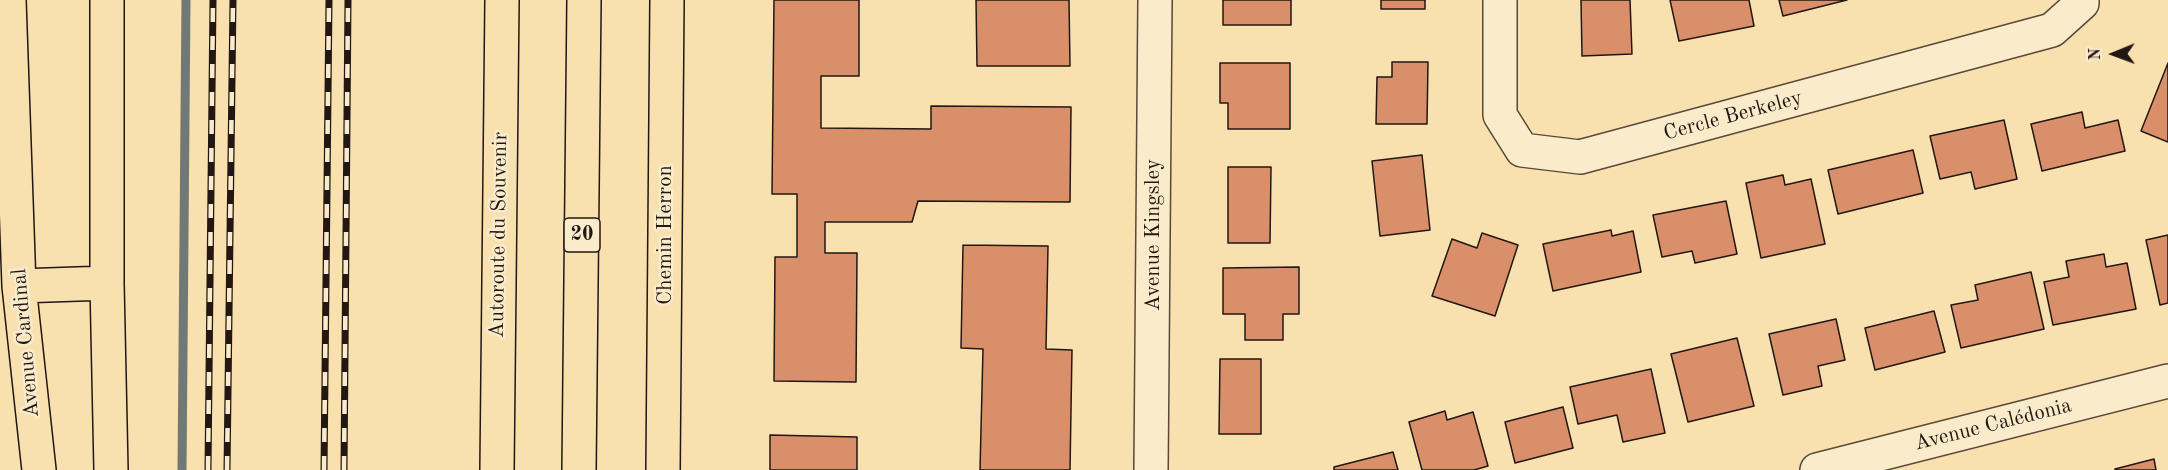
<!DOCTYPE html>
<meta charset="utf-8">
<style>
body{margin:0}
#map{position:relative;width:2168px;height:470px;overflow:hidden;background:#f8e0af;font-family:"Old Standard TT",serif}
canvas{display:block}
.north{position:absolute;left:2084px;top:24px;width:60px;height:60px;-webkit-text-stroke:4px #faebcb;paint-order:stroke;rotate:269deg;font-size:16px;font-weight:700;line-height:24px;text-align:center;color:#221712}
.north::after{content:'';display:block;margin:auto;width:21px;height:27px;background:#221712;clip-path:polygon(50% 0,100% 100%,50% 72%,0 100%)}
</style>
<div id="map">
<canvas width="2168" height="470"></canvas>
<div class="north">N</div>
</div>
<script>
const context = document.querySelector('canvas').getContext('2d');
context.lineJoin = 'round';
const shape = rows => new Path2D(rows.map(r => 'M' + r).join(''));
function strokePath(path, color, width, dash) { context.strokeStyle = color; context.lineWidth = width; context.lineCap = dash ? 'butt' : 'round'; context.setLineDash(dash || []); context.stroke(path); }
function fillPath(path, color) { context.fillStyle = color; context.fill(path, 'evenodd'); }
function label(font, color, halo, rows, align = 'center') {
  context.font = font + ' "Old Standard TT",serif'; context.lineWidth = 5; context.setLineDash([]); context.textBaseline = 'middle'; context.strokeStyle = halo; context.fillStyle = color; for (const [text, x, y, turn = 0] of rows) {
    context.save(); context.translate(x, y); context.rotate((+turn || 0) * Math.PI / 180); context.textAlign = isNaN(turn) ? turn : align; if (halo) context.strokeText(text, 0, 0); context.fillText(text, 0, 0); context.restore();
  }
}
strokePath(shape([
 [182,470,186,0]
]), '#707975', 9);
const building = shape([
 [774,0,859,0,859,76,821,76,821,128,931,129,931,106,1071,107,1070,202,918,201,912,222,825,222,825,253,857,253,856,382,774,381,775,257,797,257,797,194,772,194,774,0],
 [976,0,1069,0,1070,66,977,66,976,0],
 [1223,0,1291,0,1291,25,1223,25,1223,0],
 [1381,0,1425,0,1425,9,1381,9,1381,0],
 [1581,0,1630,0,1632,54,1582,56,1581,0],
 [1670,0,1749,0,1754,26,1679,41,1670,0],
 [1779,0,1847,0,1783,16,1779,0],
 [1392,62,1428,62,1427,124,1376,124,1377,77,1392,77,1392,62],
 [1220,63,1290,63,1290,129,1228,129,1228,103,1220,103,1220,63],
 [2168,63,2168,142,2141,131,2168,63],
 [2082,112,2085,128,2118,120,2125,151,2042,171,2031,124,2082,112],
 [2004,120,2017,179,1975,189,1971,172,1940,179,1930,136,2004,120],
 [1913,150,1923,193,1838,214,1828,170,1913,150],
 [1422,155,1430,230,1380,236,1372,161,1422,155],
 [1228,167,1271,167,1270,243,1228,243,1228,167],
 [1783,175,1785,185,1811,179,1825,244,1761,258,1746,183,1783,175],
 [1726,201,1737,254,1695,263,1692,251,1662,257,1653,215,1726,201],
 [1611,230,1612,236,1633,231,1641,272,1553,291,1543,244,1611,230],
 [1482,233,1518,245,1495,316,1432,296,1452,239,1477,248,1482,233],
 [2168,235,2168,303,2160,305,2146,240,2168,235],
 [963,245,1048,246,1046,349,1072,350,1070,470,980,470,983,349,961,348,963,245],
 [2104,254,2106,267,2127,263,2136,309,2053,325,2044,282,2069,277,2066,261,2104,254],
 [1299,267,1299,314,1283,314,1283,340,1245,340,1245,314,1223,314,1223,268,1299,267],
 [2031,272,2044,329,1961,348,1951,305,1978,300,1975,285,2031,272],
 [1934,311,1945,352,1875,370,1865,328,1934,311],
 [1836,319,1845,360,1818,366,1822,386,1783,395,1769,334,1836,319],
 [1737,338,1754,406,1688,422,1671,354,1737,338],
 [1220,359,1261,359,1261,434,1219,434,1220,359],
 [1651,369,1665,433,1623,442,1617,415,1578,424,1570,387,1651,369],
 [1563,407,1573,448,1515,463,1505,422,1563,407],
 [1445,411,1447,420,1473,412,1488,466,1474,470,1422,470,1409,422,1445,411],
 [770,435,857,437,857,470,770,470,770,435],
 [1393,452,1398,470,1334,470,1334,467,1393,452],
 [2154,459,2156,470,2115,470,2115,469,2154,459]
]);
fillPath(building, '#d9906a');
strokePath(building, '#221712', 1.5);
const minor = shape([
 [1500,0,1500,115,1522,150,1580,157,2052,30,2082,3,2082,0],
 [1151,470,1155,0],
 [1817,470,2168,381]
]);
const major = shape([
 [9,0,19,286,39,470],
 [107,0,107,283,111,470],
 [19,286,107,283],
 [663,470,667,0]
]);
const highway = shape([
 [497,470,502,0],
 [579,470,584,0]
]);
strokePath(minor, '#584939', 36);
strokePath(major, '#221712', 36);
strokePath(highway, '#221712', 36);
strokePath(minor, '#faebcb', 33);
strokePath(major, '#f8e0af', 33);
strokePath(highway, '#f8e0af', 33);
const rail = shape([
 [208,470,213,0],
 [227,470,233,0],
 [324,470,329,0],
 [344,470,348,0]
]);
strokePath(rail, '#221712', 7);
strokePath(rail, '#faebcb', 4.5, [14]);
for (const [x, y, w] of [
 [582,235,36]
]) { const box = new Path2D(); box.roundRect(x - w / 2, y - 17, w, 34, 4.5); context.fillStyle = '#faebcb'; context.fill(box); strokePath(box, '#221712', 1.5); }
label('bold 20px', '#221712', null, [
 ["20",582,235]
]);
label('21px', '#221712', '#faebcb', [
 ["Cercle Berkeley",1733,116,-15],
 ["Autoroute du Souvenir",499,235,-89],
 ["Chemin Herron",665,235,-90],
 ["Avenue Kingsley",1153,235,-90],
 ["Avenue Cardinal",26,343,-95],
 ["Avenue Calédonia",1993,425,-14]
]);
</script>
